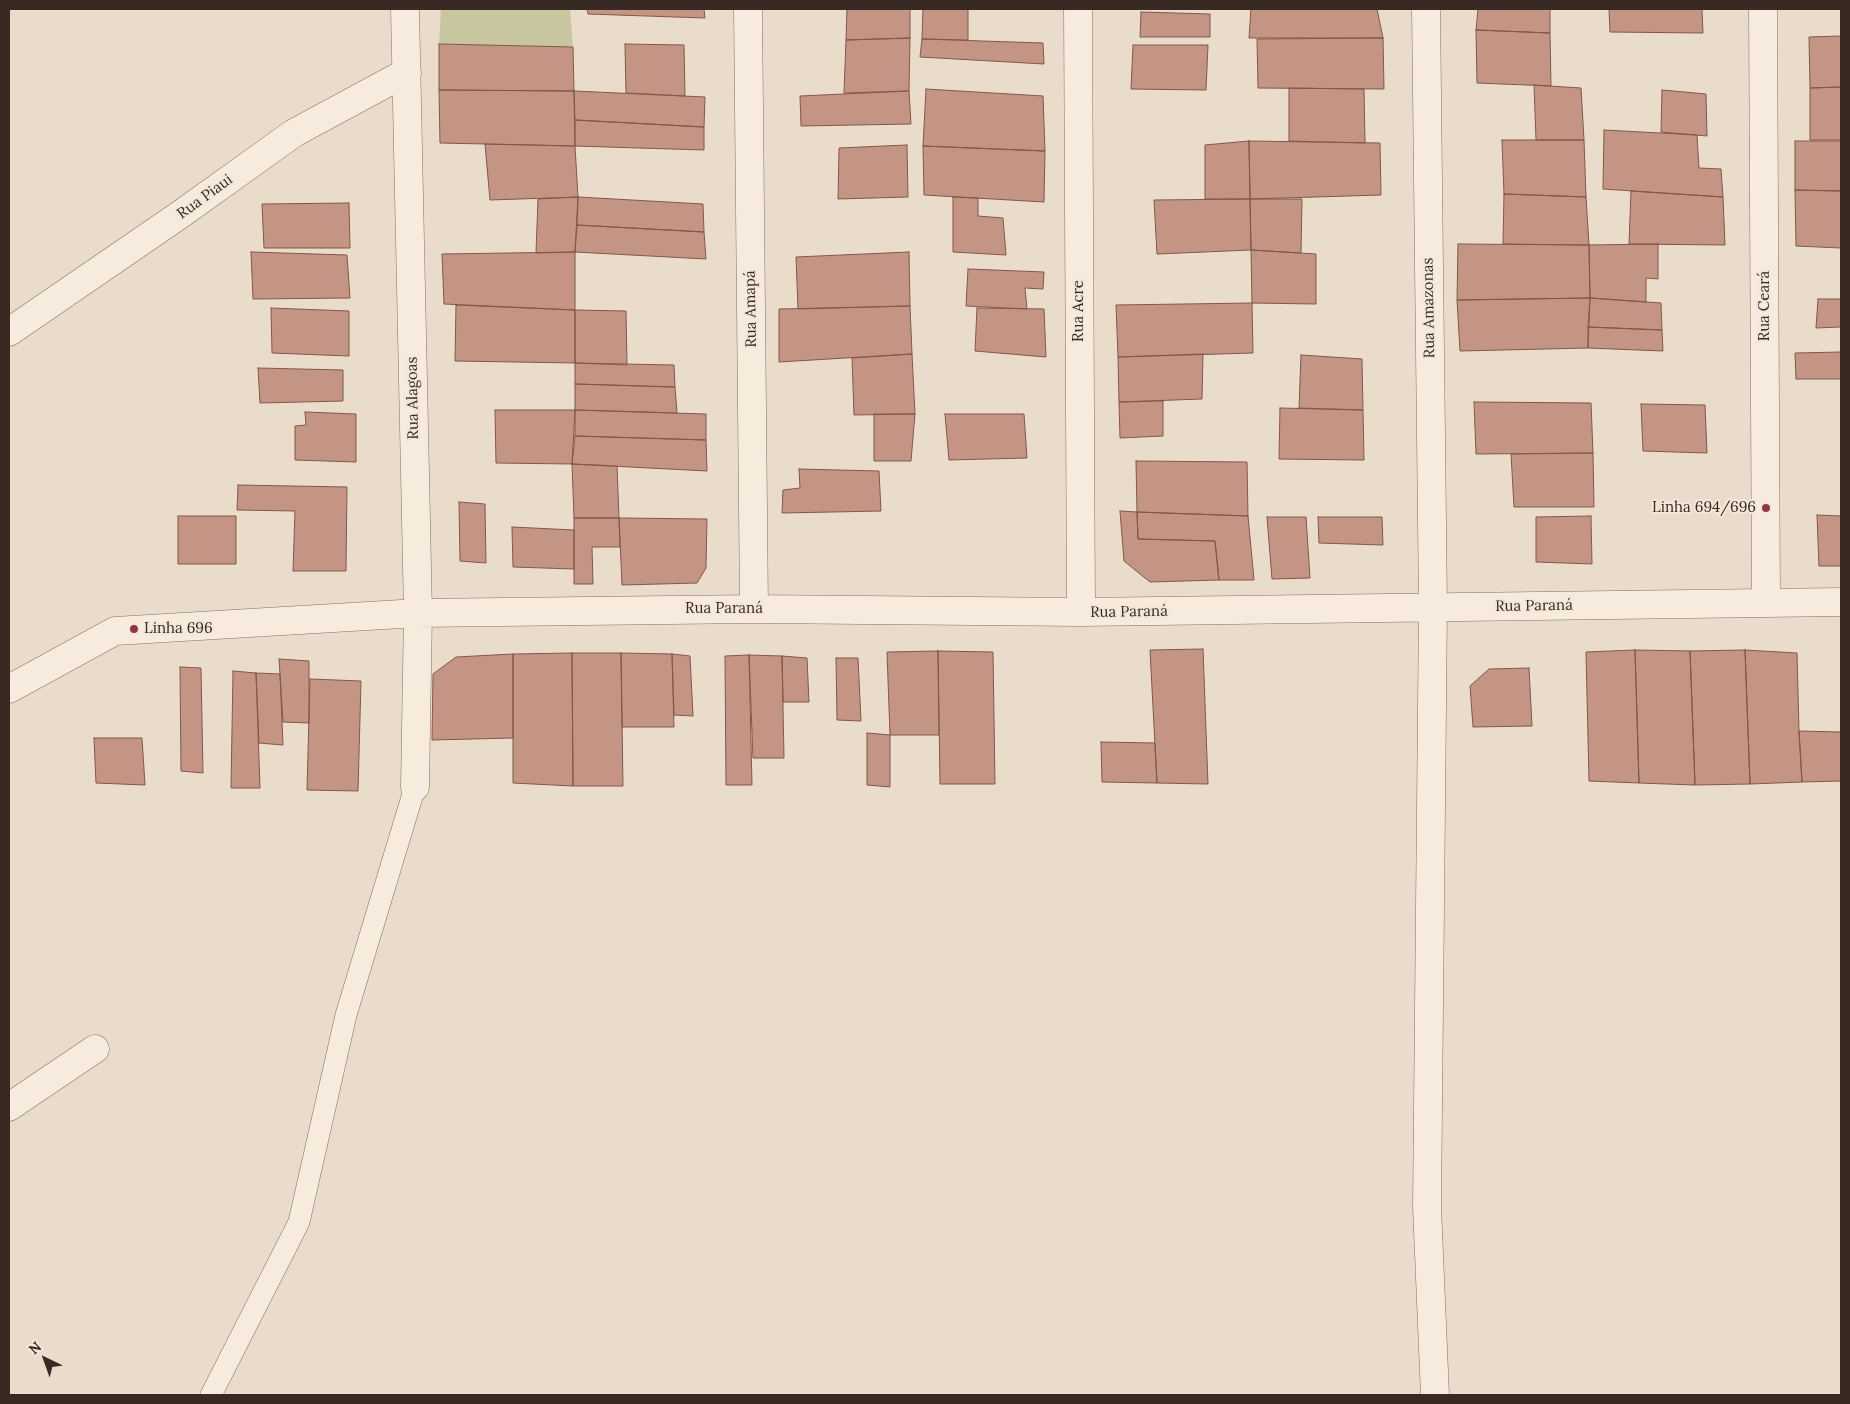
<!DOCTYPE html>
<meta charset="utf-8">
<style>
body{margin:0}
#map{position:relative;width:1850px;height:1404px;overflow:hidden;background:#eadcca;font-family:Lora,serif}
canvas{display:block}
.frame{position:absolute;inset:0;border:10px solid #382922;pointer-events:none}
.north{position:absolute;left:20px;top:1334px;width:50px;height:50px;-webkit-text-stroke:4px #f3e7d9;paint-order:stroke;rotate:318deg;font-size:14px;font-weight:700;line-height:20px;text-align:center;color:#382922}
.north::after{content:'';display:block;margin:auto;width:18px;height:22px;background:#382922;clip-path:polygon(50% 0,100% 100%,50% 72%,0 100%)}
</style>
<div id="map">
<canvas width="1850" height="1404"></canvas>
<div class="frame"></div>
<div class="north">N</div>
</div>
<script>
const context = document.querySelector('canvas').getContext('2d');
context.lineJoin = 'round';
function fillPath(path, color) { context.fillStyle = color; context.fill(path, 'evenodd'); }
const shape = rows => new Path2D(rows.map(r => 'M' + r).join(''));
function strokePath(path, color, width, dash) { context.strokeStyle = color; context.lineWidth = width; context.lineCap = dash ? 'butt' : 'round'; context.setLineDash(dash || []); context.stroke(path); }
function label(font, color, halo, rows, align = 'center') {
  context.font = font + ' Lora,serif'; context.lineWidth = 4; context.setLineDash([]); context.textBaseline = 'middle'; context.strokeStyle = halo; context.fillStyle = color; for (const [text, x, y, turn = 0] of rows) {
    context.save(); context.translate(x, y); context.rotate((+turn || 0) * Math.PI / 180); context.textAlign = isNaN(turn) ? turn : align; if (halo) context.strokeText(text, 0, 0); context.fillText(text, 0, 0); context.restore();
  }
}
fillPath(shape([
 [441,9,570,9,573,47,439,44]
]), '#c8c69f');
const building = shape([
 [587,9,704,9,705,18,588,14,587,9],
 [847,9,910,9,910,38,846,40,847,9],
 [923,9,968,9,968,40,922,39,923,9],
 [1251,9,1377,9,1383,38,1249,38,1251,9],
 [1478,9,1550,9,1550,33,1476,30,1478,9],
 [1609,9,1702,9,1703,33,1610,32,1609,9],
 [1141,12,1210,14,1210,37,1140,37,1141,12],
 [1476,30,1550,33,1551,86,1477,83,1476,30],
 [1841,36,1841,87,1810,88,1809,37,1841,36],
 [910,38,909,91,844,93,846,40,910,38],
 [1383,38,1384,89,1258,88,1257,39,1383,38],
 [922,39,1043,43,1044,64,920,57,922,39],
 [439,44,573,47,574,91,439,90,439,44],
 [625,44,684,45,685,96,626,93,625,44],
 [1133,45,1208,45,1206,90,1131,89,1133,45],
 [1534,85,1581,88,1584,140,1536,140,1534,85],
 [1841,87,1841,140,1810,140,1810,88,1841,87],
 [1289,88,1364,89,1365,143,1289,141,1289,88],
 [926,89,1043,96,1045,151,923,146,926,89],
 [439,90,574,91,575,146,440,143,439,90],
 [1662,90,1706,94,1707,136,1661,132,1662,90],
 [574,91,705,97,704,127,575,120,574,91],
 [909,91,911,124,801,126,800,96,909,91],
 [575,120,704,127,704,150,575,146,575,120],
 [1604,130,1697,135,1699,168,1721,169,1723,197,1603,189,1604,130],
 [1502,140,1584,140,1586,197,1504,194,1502,140],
 [1249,141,1380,143,1381,195,1250,199,1249,141],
 [1249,141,1250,199,1205,199,1205,145,1249,141],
 [1795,141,1841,141,1841,191,1795,190,1795,141],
 [485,144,575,146,578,197,490,200,485,144],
 [907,145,908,197,838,199,839,148,907,145],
 [923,146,1045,151,1044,202,924,195,923,146],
 [1795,190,1841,191,1841,248,1796,246,1795,190],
 [1631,191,1723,197,1725,245,1629,244,1631,191],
 [1504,194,1586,197,1589,245,1503,244,1504,194],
 [578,197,703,204,704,232,577,225,578,197],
 [578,197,575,252,536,253,538,199,578,197],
 [953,197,978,198,978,216,1003,218,1006,255,953,252,953,197],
 [1250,199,1302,199,1301,253,1251,250,1250,199],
 [1250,199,1251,250,1157,254,1154,200,1250,199],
 [349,203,350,248,264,248,262,204,349,203],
 [577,225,704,232,706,259,575,252,577,225],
 [1458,244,1589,245,1590,298,1457,300,1458,244],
 [1658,244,1658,279,1646,278,1646,302,1590,298,1589,245,1658,244],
 [1251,250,1316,254,1316,304,1252,303,1251,250],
 [251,252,347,255,350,298,253,299,251,252],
 [575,252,575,310,444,304,442,254,575,252],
 [909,252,910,306,798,309,796,257,909,252],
 [968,269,1044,272,1043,289,1025,288,1027,309,966,306,968,269],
 [1590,298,1588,348,1460,351,1457,300,1590,298],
 [1590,298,1661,303,1662,330,1588,327,1590,298],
 [1818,299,1841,299,1841,327,1816,328,1818,299],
 [1252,303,1253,353,1118,357,1116,305,1252,303],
 [456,305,575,310,575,363,455,361,456,305],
 [910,306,912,354,779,362,779,309,910,306],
 [271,308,349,311,349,356,272,353,271,308],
 [977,308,1044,309,1046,357,975,351,977,308],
 [575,310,626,311,627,365,575,363,575,310],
 [1588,327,1662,330,1663,351,1588,348,1588,327],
 [1841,352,1841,379,1796,379,1795,353,1841,352],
 [912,354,915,414,854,415,852,358,912,354],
 [1203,354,1202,399,1119,402,1118,357,1203,354],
 [1301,355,1362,359,1363,410,1299,408,1301,355],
 [575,363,674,365,675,387,575,384,575,363],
 [258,368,343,370,343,401,260,403,258,368],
 [575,384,675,387,677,413,575,410,575,384],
 [1163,401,1163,436,1120,438,1119,402,1163,401],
 [1474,402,1591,403,1593,453,1476,454,1474,402],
 [1641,404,1705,405,1707,453,1643,451,1641,404],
 [1280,408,1363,410,1364,460,1279,459,1280,408],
 [495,410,575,410,572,464,496,463,495,410],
 [575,410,706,414,706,440,575,436,575,410],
 [305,412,356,414,356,462,295,460,295,426,306,425,305,412],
 [874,414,915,414,911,461,874,461,874,414],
 [945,414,1024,414,1027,458,949,460,945,414],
 [575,436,706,440,707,471,572,464,575,436],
 [1593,453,1594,507,1514,507,1511,454,1593,453],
 [1136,461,1247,462,1248,516,1137,512,1136,461],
 [572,464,617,466,619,518,574,518,572,464],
 [799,469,879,471,881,511,782,513,783,490,800,488,799,469],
 [238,485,347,487,346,571,293,571,295,511,237,510,238,485],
 [459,502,485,504,486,563,460,561,459,502],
 [1120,511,1137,512,1138,539,1215,541,1219,580,1150,582,1124,561,1120,511],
 [1137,512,1248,516,1254,580,1219,580,1215,541,1138,539,1137,512],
 [1817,515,1841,516,1841,566,1819,566,1817,515],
 [178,516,236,516,236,564,178,564,178,516],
 [1591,516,1592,564,1536,562,1536,517,1591,516],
 [1267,517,1306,517,1310,578,1272,579,1267,517],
 [1318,517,1382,517,1383,545,1319,543,1318,517],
 [574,518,619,518,620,547,592,547,593,584,574,584,574,518],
 [619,518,707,519,706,568,697,583,622,585,619,518],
 [512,527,574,530,574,569,513,567,512,527],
 [1203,649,1208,784,1157,783,1150,650,1203,649],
 [1635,650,1690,651,1695,785,1639,783,1635,650],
 [1635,650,1639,783,1589,781,1586,652,1635,650],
 [1745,650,1750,784,1695,785,1690,651,1745,650],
 [1745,650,1797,653,1799,731,1802,782,1750,784,1745,650],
 [938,651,993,652,995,784,940,784,938,651],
 [938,651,939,735,890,735,887,652,938,651],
 [572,653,573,786,513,783,513,654,572,653],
 [572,653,621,653,623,786,573,786,572,653],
 [621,653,672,654,674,727,622,727,621,653],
 [513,654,513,738,432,740,433,674,456,657,513,654],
 [672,654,690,656,693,716,674,715,672,654],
 [749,655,782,656,784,758,753,758,749,655],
 [749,655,752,785,726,785,725,656,749,655],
 [782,656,807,658,809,702,783,702,782,656],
 [836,658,858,658,861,721,837,720,836,658],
 [279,659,309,661,309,723,283,722,279,659],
 [180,667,201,668,203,773,181,771,180,667],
 [1529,668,1532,726,1473,727,1470,686,1489,669,1529,668],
 [233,671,256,673,260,788,231,788,233,671],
 [256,673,280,674,283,745,259,743,256,673],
 [310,679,361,681,358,791,307,790,310,679],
 [1799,731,1841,732,1841,781,1802,782,1799,731],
 [867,733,890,735,890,787,867,785,867,733],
 [94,738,142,738,145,785,96,783,94,738],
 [1101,742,1155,743,1157,783,1102,782,1101,742]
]);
fillPath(building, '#c49584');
strokePath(building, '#825749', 1);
const service = shape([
 [211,1395,299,1222,346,1015,415,787]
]);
const minor = shape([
 [405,9,418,613,415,787],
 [748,9,754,609],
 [1078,9,1081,612],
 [1426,9,1433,607,1427,1207,1435,1395],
 [1763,9,1766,602],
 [9,332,181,214,294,133,407,72],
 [9,689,115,631,418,613,754,609,1081,612,1841,602],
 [9,1107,95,1049]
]);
strokePath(service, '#856f60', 22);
strokePath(minor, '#856f60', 29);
strokePath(service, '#f6ebdd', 21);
strokePath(minor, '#f6ebdd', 28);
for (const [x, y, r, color] of [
 [1766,508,5,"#8e3744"],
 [134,629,5,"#8e3744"]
]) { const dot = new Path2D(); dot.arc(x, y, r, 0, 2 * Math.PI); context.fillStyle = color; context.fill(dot); strokePath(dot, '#f3e7d9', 2); }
label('15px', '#382922', '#f3e7d9', [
 ["Rua Piaui",205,197,-36],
 ["Rua Ceará",1765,306,-90],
 ["Rua Amazonas",1429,308,-91],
 ["Rua Amapá",751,309,-91],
 ["Rua Acre",1079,311,-90],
 ["Rua Alagoas",413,398,-91],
 ["Rua Paraná",1534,606,-1],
 ["Rua Paraná",724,609],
 ["Rua Paraná",1129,612,-1]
]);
label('15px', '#382922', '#f3e7d9', [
 ["Linha 694/696",1756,508],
 ["Linha 696",144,629,"left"]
], 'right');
</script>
